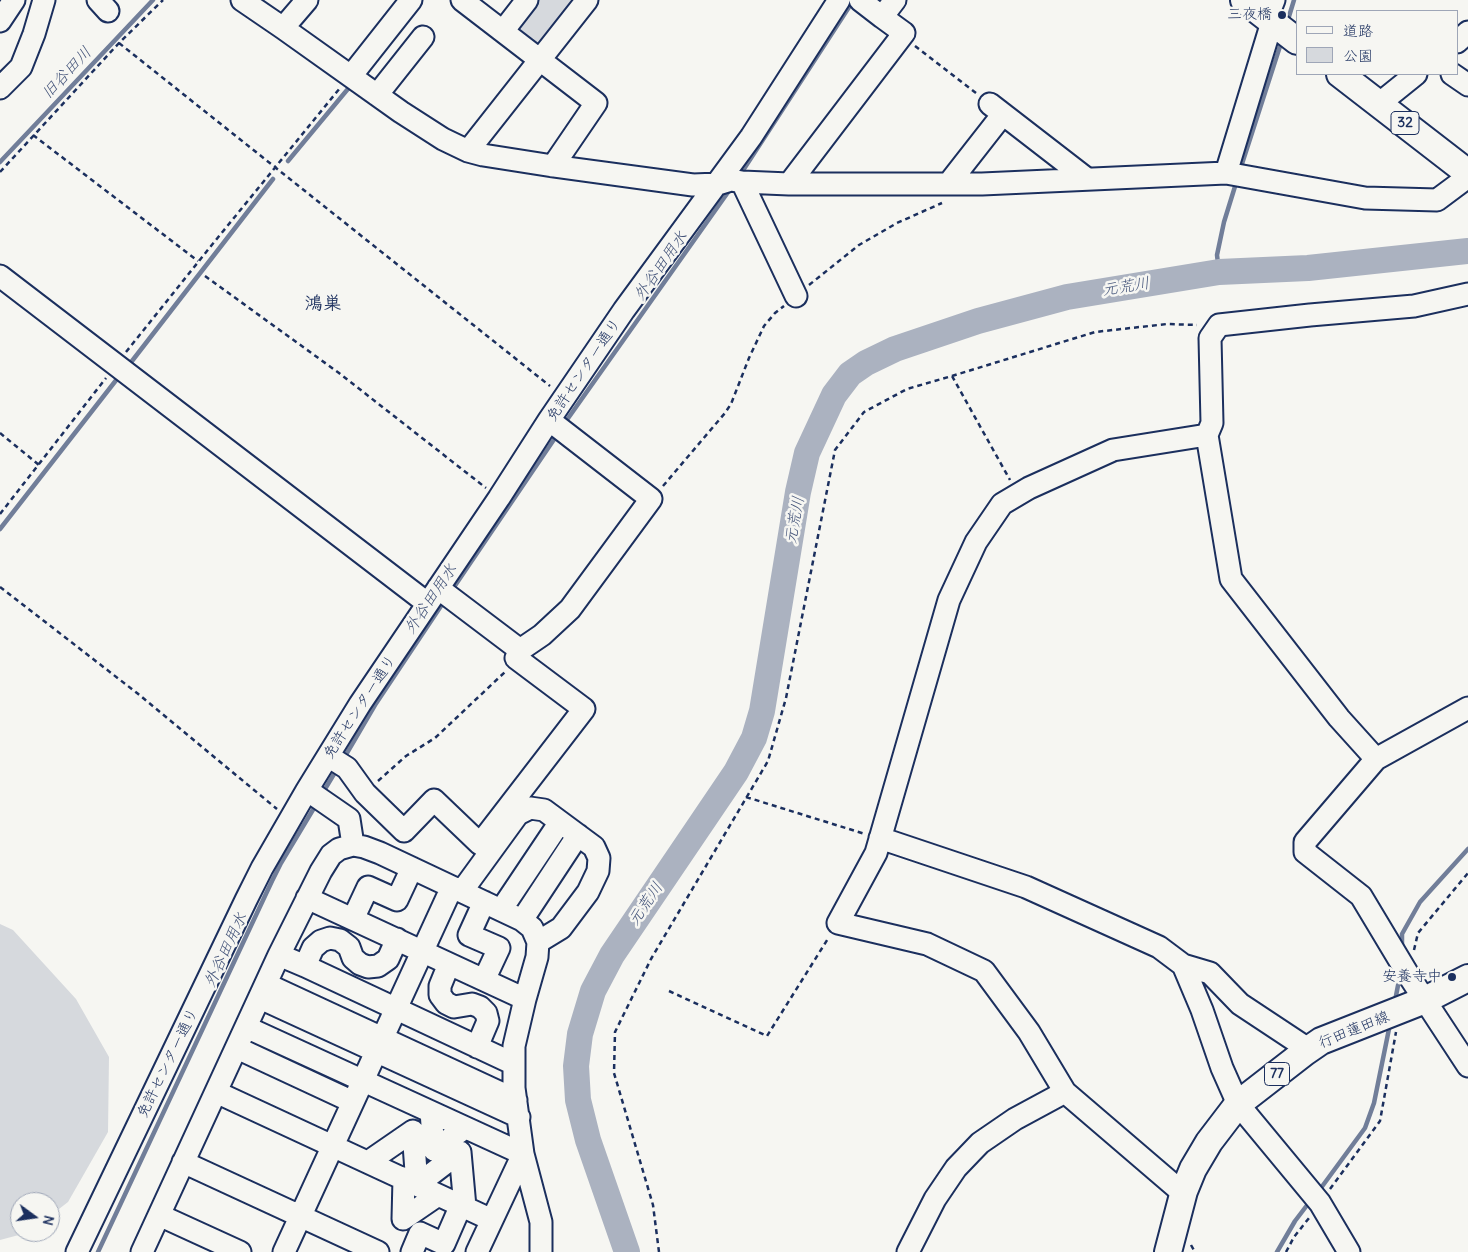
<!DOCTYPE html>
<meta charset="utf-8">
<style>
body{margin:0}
#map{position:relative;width:1468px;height:1252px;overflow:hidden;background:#f6f6f2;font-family:Delius,"Klee One",sans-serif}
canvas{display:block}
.legend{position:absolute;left:1296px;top:10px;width:162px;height:65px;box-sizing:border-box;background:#f6f6f2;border:1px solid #9ea6b7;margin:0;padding:6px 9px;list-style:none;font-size:15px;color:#1b2f5e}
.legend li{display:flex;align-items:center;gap:10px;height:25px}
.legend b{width:25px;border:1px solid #9ea6b7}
.north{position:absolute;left:10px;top:1192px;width:50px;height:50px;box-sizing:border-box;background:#f6f6f2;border:1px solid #9ea6b7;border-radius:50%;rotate:104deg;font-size:14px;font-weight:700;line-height:20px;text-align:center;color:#1b2f5e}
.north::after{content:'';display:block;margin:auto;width:18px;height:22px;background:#1b2f5e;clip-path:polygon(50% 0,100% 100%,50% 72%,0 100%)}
</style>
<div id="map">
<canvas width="1468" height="1252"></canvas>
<ul class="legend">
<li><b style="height:6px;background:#f6f6f2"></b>道路</li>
<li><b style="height:14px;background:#d6d9dd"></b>公園</li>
</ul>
<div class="north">N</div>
</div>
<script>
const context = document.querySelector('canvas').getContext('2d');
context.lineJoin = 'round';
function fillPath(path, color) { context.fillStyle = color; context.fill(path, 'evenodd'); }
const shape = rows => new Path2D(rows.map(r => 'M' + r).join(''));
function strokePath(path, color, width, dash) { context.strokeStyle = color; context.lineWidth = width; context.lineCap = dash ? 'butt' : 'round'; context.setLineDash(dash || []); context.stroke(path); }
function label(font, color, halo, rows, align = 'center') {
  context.font = font + ' Delius,"Klee One",sans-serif'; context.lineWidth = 5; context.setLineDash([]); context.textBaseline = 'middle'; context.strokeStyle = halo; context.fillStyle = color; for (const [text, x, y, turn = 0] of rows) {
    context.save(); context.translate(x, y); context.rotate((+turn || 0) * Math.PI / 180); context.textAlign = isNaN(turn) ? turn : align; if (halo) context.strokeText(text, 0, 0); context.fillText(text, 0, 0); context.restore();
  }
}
fillPath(shape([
 [527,0,587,0,539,59,503,31],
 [0,924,13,930,76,999,109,1057,108,1132,68,1202,50,1216,50,1202,20,1202,20,1232,30,1232,0,1240]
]), '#d6d9dd');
strokePath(shape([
 [1287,23,1294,0],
 [288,161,352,84],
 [0,162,153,0],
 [1240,170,1282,40],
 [740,175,853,1],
 [1219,272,1217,255,1224,222,1237,180],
 [132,361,273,179],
 [564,424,731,188],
 [0,529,117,379],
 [452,590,557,435],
 [344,758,375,705,445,600],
 [322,794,337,769],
 [1402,950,1402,934,1420,902,1468,849],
 [1395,1001,1400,975],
 [1318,1192,1365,1128,1374,1103,1390,1024],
 [98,1252,272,881,281,863,317,803],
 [1277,1252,1295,1221,1311,1200]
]), '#717e99', 4.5);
strokePath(shape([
 [627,1252,588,1140,578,1100,576,1066,580,1034,593,991,612,955,736,772,754,738,762,711,798,492,807,453,834,395,850,374,866,363,895,349,978,321,1067,297,1219,272,1308,268,1468,251]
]), '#abb2c0', 26);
const minor = shape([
 [98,0,108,11],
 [242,0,283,28,401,112,443,139,468,151,483,155,553,166,693,185,718,184,731,180,742,182,789,184,982,184,1226,173,1365,198,1437,200,1468,177],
 [462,0,596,103,553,166],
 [860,0,882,17],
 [1267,18,1274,0],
 [0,21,14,0],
 [283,28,307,0],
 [503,31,527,0],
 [1457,42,1468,32],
 [1452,74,1468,85],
 [351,76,411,0],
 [0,88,21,67,34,34,44,0],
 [377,95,423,37],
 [1380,103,1416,74],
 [990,104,1087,179],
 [468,151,587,0],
 [1226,173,1272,22],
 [742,182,796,296],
 [949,183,1003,114],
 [789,184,904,33,882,17,895,0],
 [0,276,427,603],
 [438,588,520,650,542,635,570,609,651,499,549,420],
 [1468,708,1376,759,1305,842,1305,852,1361,896,1409,976,1468,1066],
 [328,756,347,768,365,793,404,831,434,800,480,844,584,709,516,658,520,650],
 [1376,759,1339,718,1231,579,1207,435,1212,423,1210,338,1219,325,1310,315,1414,306,1468,294],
 [307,790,349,819,353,845],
 [880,838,1026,887,1159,947,1183,965,1202,1010,1222,1068,1238,1104,1320,1203,1349,1252],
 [462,891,518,814,530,808,544,810,594,847,599,858,598,871,588,892,561,928,538,942],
 [307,898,525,999],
 [484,902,469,935,499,948,484,980],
 [501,910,560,822],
 [353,919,368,887,397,900,412,868],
 [522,920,578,835],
 [279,955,305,966,514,1064],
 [449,964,440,986,440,995,446,1003,454,1007,472,1004,480,1007,486,1013,488,1021,477,1047],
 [1183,965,1210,973,1240,1004,1308,1049],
 [305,966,313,948,321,941,330,938,340,940,349,947,353,958,360,964,368,967,378,966,388,959,397,939],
 [266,984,516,1100],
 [260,998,519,1117],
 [246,1027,523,1154,477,1252],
 [237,1048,353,1102],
 [216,1092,492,1220],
 [431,1112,434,1150,465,1128],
 [183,1162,378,1252],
 [368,1162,413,1131,417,1185],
 [404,1178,403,1219,438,1195],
 [417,1185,460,1152,465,1207],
 [1184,1191,1177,1188,1065,1092,1029,1032,984,971,927,944,838,923,876,853,949,600,976,542,1002,504,1029,488,1113,450,1207,435],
 [159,1215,240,1252],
 [77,1252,246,900,262,868,307,790,360,704,499,498,549,420,624,310,751,137,839,0],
 [142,1252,279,955,321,871,331,855,339,849,353,845,364,847,380,853,522,920,532,928,538,942,537,957,525,999,514,1046,514,1088,523,1154,541,1222,541,1252],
 [284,1252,452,887],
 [412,1252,420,1233,444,1244,461,1205],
 [908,1252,935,1199,956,1168,980,1143,1015,1119,1065,1092]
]);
const major = shape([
 [1244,0,1297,41],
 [1340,74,1468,173],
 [1168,1252,1184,1191,1193,1169,1209,1142,1238,1104,1305,1052,1321,1041,1425,1000,1468,978]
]);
strokePath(minor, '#1b2f5e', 25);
strokePath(major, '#1b2f5e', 30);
strokePath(shape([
 [119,43,550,386],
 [915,46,976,93],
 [33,135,198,261],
 [0,172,119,43,163,0],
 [205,276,339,373,486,488],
 [809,285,859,245,897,223,942,203],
 [126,352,211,246,340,88],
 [952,376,1010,480],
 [0,433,39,465],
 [663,486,725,413,731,404,749,358,764,326,775,313,784,306],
 [0,514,106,378],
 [0,587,137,693,277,809],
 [378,781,406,756,435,738,506,671],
 [746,797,865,834],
 [1414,950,1418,933,1468,873],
 [669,991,767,1036,829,937],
 [1330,1189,1380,1121,1396,1032],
 [1191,1245,1195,1252],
 [659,1252,653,1205,614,1073,615,1032,651,959,768,761,786,698,835,450,864,412,907,389,952,376,1095,332,1167,324,1197,325],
 [1286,1252,1294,1237,1309,1218]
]), '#1b2f5e', 2.5, [5, 4]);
strokePath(minor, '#f6f6f2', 21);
strokePath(major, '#f6f6f2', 26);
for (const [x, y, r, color] of [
 [1282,15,5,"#1b2f5e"],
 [1452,977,5,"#1b2f5e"]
]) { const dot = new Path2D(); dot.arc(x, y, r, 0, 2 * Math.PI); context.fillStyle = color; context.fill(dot); strokePath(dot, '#f6f6f2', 2); }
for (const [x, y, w] of [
 [1405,123,28],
 [1277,1074,25]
]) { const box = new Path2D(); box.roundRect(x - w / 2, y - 11.5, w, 23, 4); context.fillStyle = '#f6f6f2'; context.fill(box); strokePath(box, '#1b2f5e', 1); }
label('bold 14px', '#1b2f5e', null, [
 ["32",1405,123],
 ["77",1277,1074]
]);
label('15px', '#1b2f5e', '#f6f6f2', [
 ["三夜橋",1272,15],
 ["安養寺中",1442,977]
], 'right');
label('15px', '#1b2f5e', '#f6f6f2', [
 ["免許センター通り",584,370,-56],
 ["免許センター通り",360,707,-57],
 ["行田蓮田線",1354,1030,-22],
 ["免許センター通り",168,1063,-64]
]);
label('italic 16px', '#46567b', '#f6f6f2', [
 ["旧谷田川",67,73,-47],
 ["外谷田用水",661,266,-55],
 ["元荒川",1126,287,-9],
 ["元荒川",795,520,-80],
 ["外谷田用水",431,599,-56],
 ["元荒川",646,904,-56],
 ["外谷田用水",226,950,-65]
]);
label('bold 18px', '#1b2f5e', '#f6f6f2', [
 ["鴻巣",323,304]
]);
</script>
